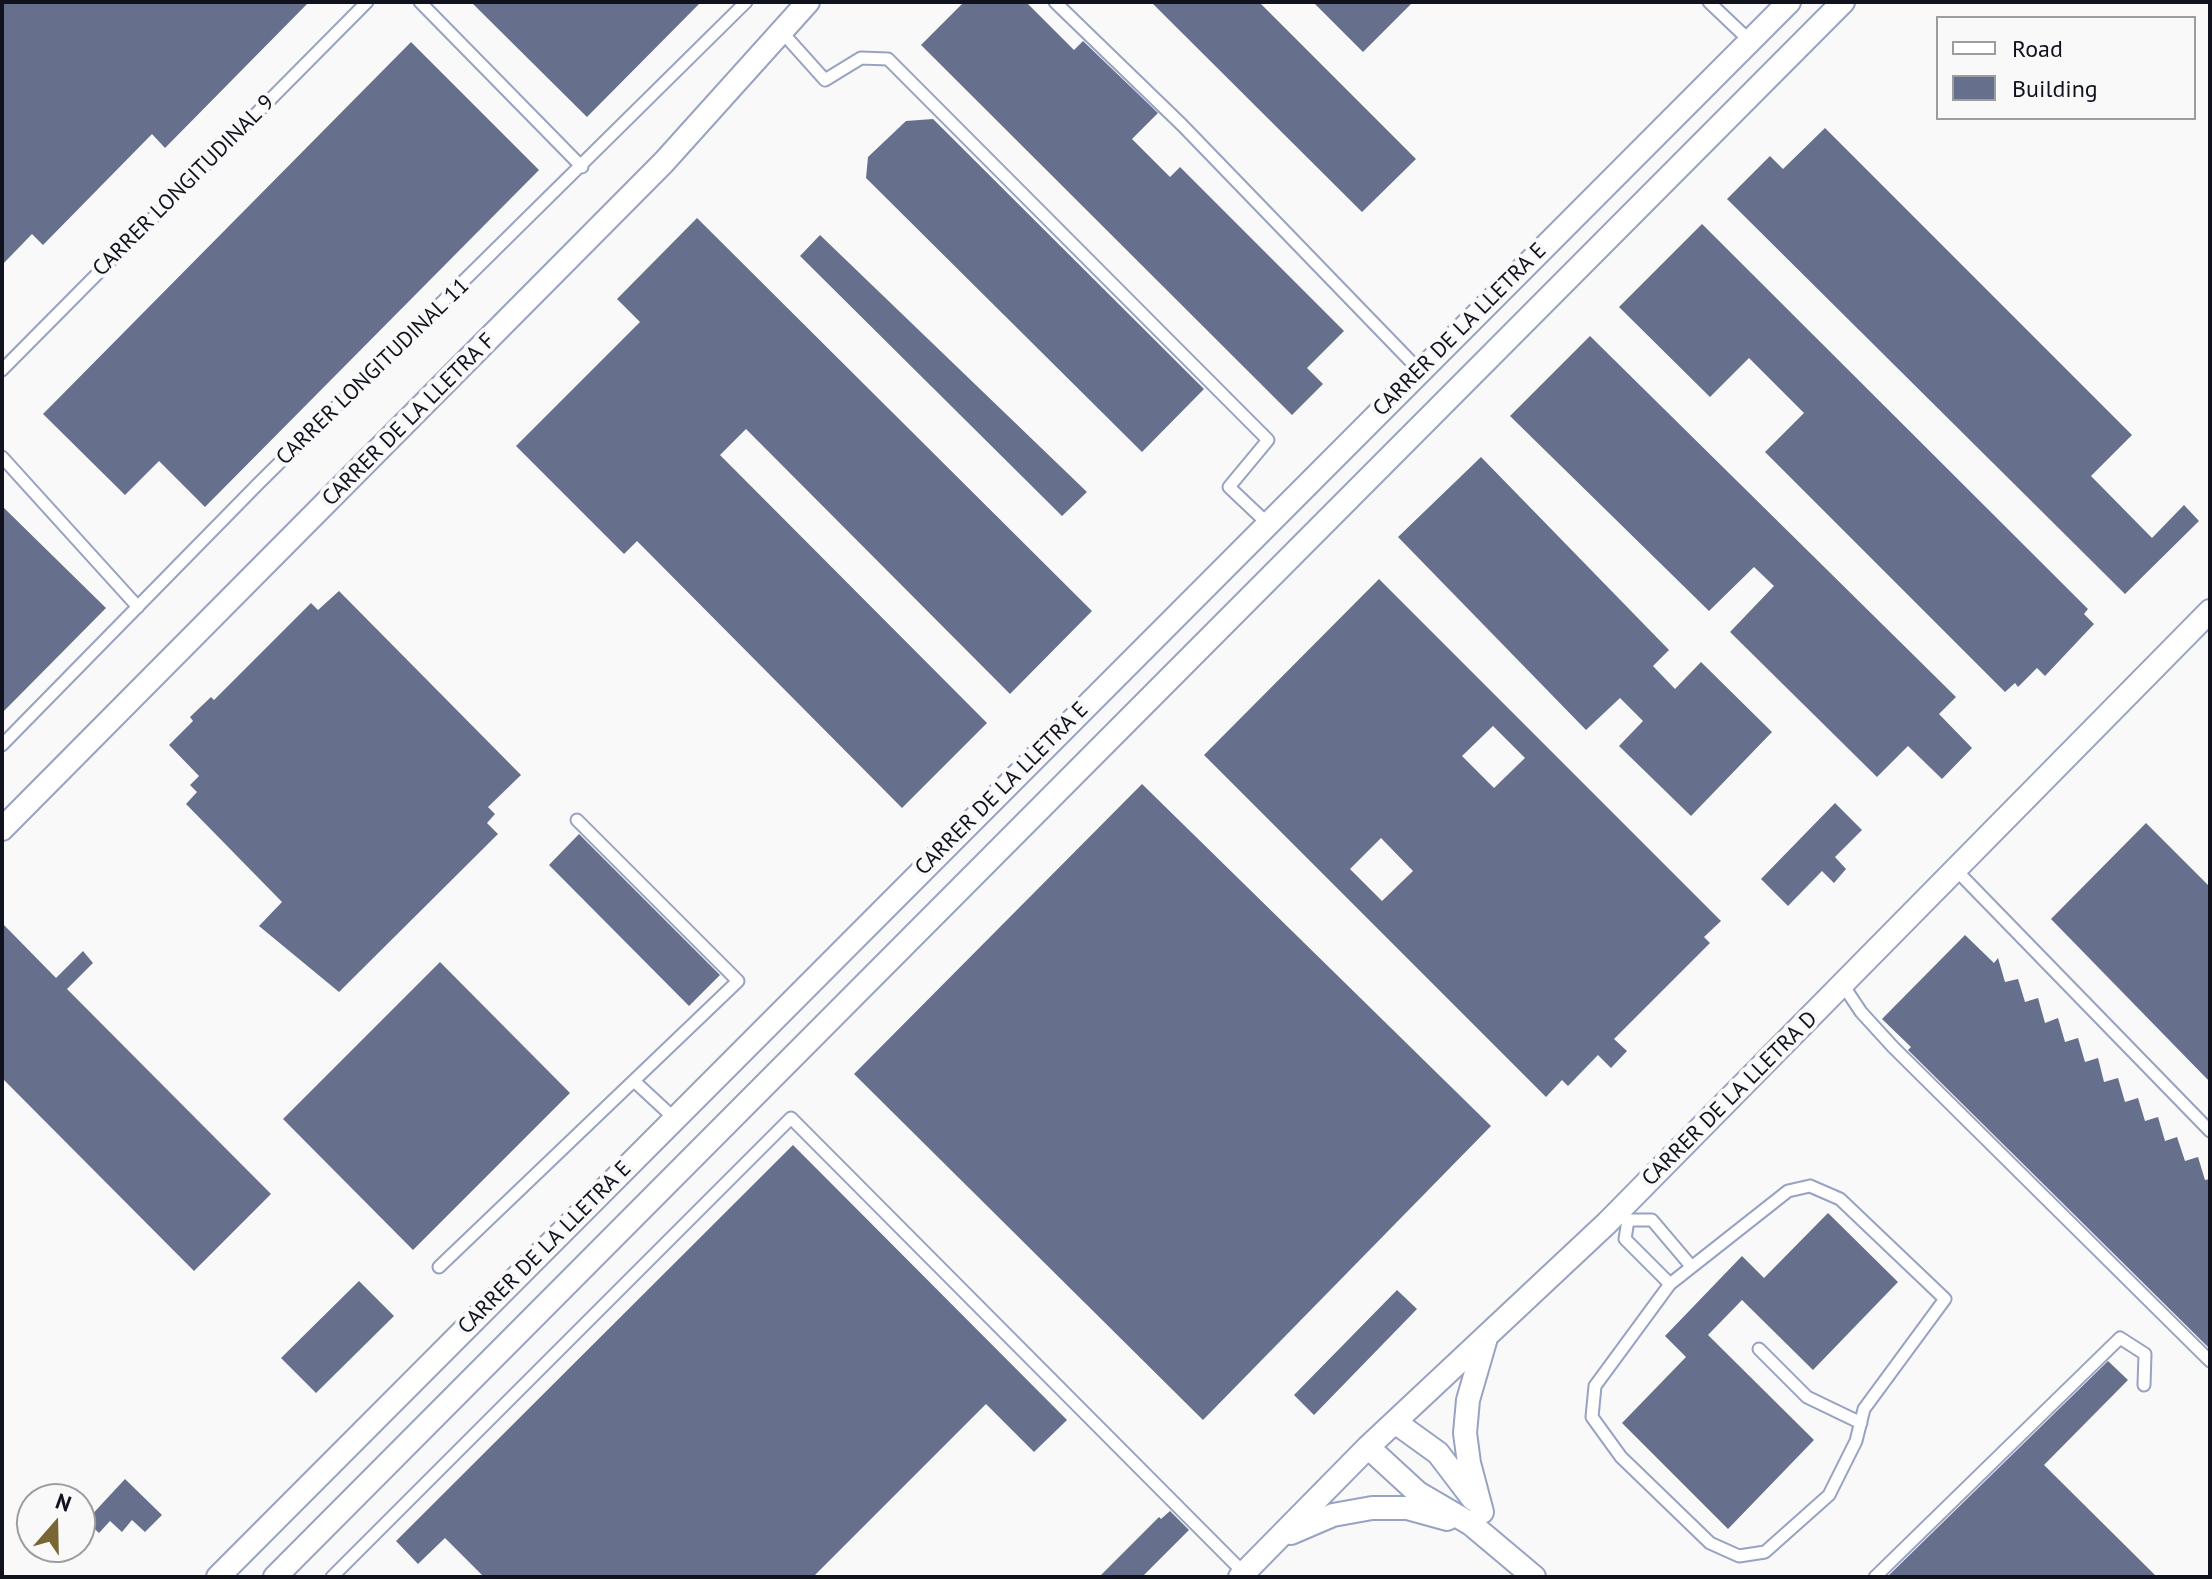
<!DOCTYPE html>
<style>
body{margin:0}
#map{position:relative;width:2212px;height:1579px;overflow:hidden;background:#f9f9f9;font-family:"PT Sans",sans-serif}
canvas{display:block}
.frame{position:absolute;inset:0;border:4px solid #10131e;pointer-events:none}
.legend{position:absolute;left:1936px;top:16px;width:260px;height:104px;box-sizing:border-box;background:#f9f9f9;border:2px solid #9c9da1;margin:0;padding:10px 14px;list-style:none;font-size:24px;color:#10131e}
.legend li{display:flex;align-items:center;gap:16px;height:40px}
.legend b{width:40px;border:2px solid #9c9da1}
.north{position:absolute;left:16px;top:1483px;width:80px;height:80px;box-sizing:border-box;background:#f9f9f9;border:2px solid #9c9da1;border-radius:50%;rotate:20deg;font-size:22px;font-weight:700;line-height:32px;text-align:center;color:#10131e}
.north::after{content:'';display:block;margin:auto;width:28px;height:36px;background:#786735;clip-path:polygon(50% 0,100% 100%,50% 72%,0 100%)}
</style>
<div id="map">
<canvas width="2212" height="1579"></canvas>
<div class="frame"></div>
<ul class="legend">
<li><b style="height:10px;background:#fff"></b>Road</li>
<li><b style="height:22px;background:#66708d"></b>Building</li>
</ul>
<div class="north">N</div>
</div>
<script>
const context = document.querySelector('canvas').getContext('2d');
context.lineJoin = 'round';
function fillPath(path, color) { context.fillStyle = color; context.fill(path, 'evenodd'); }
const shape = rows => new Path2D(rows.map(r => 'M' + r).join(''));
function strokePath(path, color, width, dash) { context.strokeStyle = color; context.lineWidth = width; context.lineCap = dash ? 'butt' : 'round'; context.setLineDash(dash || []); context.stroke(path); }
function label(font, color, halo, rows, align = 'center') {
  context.font = font + ' "PT Sans",sans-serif'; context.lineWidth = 8; context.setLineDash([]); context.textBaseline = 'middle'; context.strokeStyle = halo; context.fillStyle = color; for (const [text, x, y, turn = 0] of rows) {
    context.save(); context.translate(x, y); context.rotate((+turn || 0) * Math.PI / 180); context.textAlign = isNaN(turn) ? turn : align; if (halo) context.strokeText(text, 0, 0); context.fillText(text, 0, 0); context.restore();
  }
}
fillPath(shape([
 [2,2,309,2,165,148,152,134,43,245,32,234,2,265],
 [471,2,701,2,587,117],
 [964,2,1026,2,1074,50,1083,41,1158,113,1132,139,1170,177,1180,167,1344,331,1307,368,1323,384,1292,415,921,45],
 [1151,2,1259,2,1416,159,1362,212],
 [1313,2,1413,2,1363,52],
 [411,42,539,170,205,507,159,461,125,495,43,414],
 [933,119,1204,389,1142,452,866,178,868,157,906,121],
 [1825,128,2132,435,2091,476,2152,538,2184,505,2199,521,2125,594,1727,199,1770,156,1783,169],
 [697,218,1092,611,1010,694,746,429,720,455,987,723,902,808,637,541,624,554,516,446,640,322,617,299],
 [1702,224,2088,609,2084,614,2094,624,2045,676,2037,668,2018,687,2015,683,2005,692,1765,452,1804,413,1749,358,1710,397,1619,307],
 [820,235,1087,492,1062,516,800,256],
 [1590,336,1956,697,1939,714,1972,748,1942,779,1908,746,1877,777,1730,632,1774,586,1754,567,1709,611,1510,416],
 [1481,457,1669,650,1653,666,1675,689,1701,662,1772,732,1691,816,1619,746,1643,721,1620,698,1586,730,1398,537],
 [2,506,106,608,2,713],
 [1379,579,1721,921,1704,937,1710,943,1614,1039,1627,1051,1611,1068,1598,1055,1568,1086,1562,1080,1546,1097,1204,755],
 [1493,726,1525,758,1494,788,1462,756],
 [1381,838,1413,871,1382,901,1350,869],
 [339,591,521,775,488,807,495,814,487,823,498,834,339,992,259,926,282,902,186,804,197,792,190,785,199,776,169,745,193,721,190,717,211,697,214,700,311,603,318,610],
 [1142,784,1491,1126,1203,1420,854,1074],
 [1835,803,1862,830,1835,857,1846,869,1834,883,1822,871,1788,906,1761,879],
 [2146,823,2210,887,2210,1082,2051,919],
 [579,834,720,975,689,1006,549,865],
 [2,923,56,978,83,951,93,963,67,989,271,1194,194,1271,2,1078],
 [1965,935,1994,963,1998,958,2005,982,2018,979,2025,1002,2038,998,2045,1023,2058,1018,2065,1042,2078,1038,2085,1062,2098,1058,2104,1082,2118,1078,2125,1102,2138,1098,2145,1121,2158,1117,2165,1141,2177,1137,2185,1161,2198,1157,2205,1180,2210,1179,2210,1349,1908,1050,1911,1047,1882,1019],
 [440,962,570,1093,413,1250,283,1119],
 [793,1145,1067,1420,1034,1452,986,1404,813,1577,484,1577,445,1538,418,1564,396,1541],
 [1828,1213,1898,1282,1813,1370,1742,1300,1708,1335,1814,1440,1728,1529,1622,1423,1686,1357,1665,1336,1742,1256,1764,1278],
 [359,1281,394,1316,316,1393,281,1358],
 [1397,1290,1417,1309,1314,1415,1294,1395],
 [2108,1361,2128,1380,2044,1465,2157,1577,1887,1577],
 [125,1479,162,1515,145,1532,132,1520,122,1532,110,1521,99,1533,86,1521],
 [1170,1511,1189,1530,1142,1577,1099,1577,1159,1517,1161,1519]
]), '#66708d');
const lane = shape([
 [420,2,582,167],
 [1055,2,1182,125,1419,370],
 [1709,2,1750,41],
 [781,31,825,80,861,58,888,59,1268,440,1229,487,1267,523],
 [2,370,367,2],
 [2,457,138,607],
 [2,745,259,483,746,2],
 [1957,871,2210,1131],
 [1843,985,1861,1012,1893,1047,2210,1361],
 [634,1081,674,1118],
 [1810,1186,1840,1199,1945,1299,1864,1409,1856,1441,1829,1495,1765,1552,1739,1556,1710,1543,1621,1457,1592,1417,1595,1386,1670,1284,1788,1191,1810,1186],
 [1619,1210,1628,1220,1652,1220,1691,1266],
 [1628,1220,1625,1239,1670,1284],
 [439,1267,738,981,577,820],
 [1759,1349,1807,1397,1861,1423],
 [332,1577,791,1118,1244,1573],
 [1875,1577,2120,1338,2145,1354,2144,1385]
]);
const street = shape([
 [2,829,664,162,808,2],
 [1395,1422,1438,1453,1473,1499],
 [1368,1447,1418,1493,1471,1524,1534,1577],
 [1482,1512,1469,1463,1465,1433,1468,1400,1486,1338],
 [1291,1533,1333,1515,1372,1508,1407,1508,1447,1519],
 [218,1577,1789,2],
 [275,1577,1843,2],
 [1240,1577,1368,1447,1607,1223,2210,611]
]);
strokePath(lane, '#98a2c2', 15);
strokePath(street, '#98a2c2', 26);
strokePath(lane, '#fff', 11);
strokePath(street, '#fff', 22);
label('22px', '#10131e', '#f9f9f9', [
 ["CARRER LONGITUDINAL 9",184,186,-45],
 ["CARRER DE LA LLETRA E",1460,330,-45],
 ["CARRER LONGITUDINAL 11",373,372,-44],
 ["CARRER DE LA LLETRA F",409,420,-45],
 ["CARRER DE LA LLETRA E",1002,789,-45],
 ["CARRER DE LA LLETRA D",1730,1099,-45],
 ["CARRER DE LA LLETRA E",545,1248,-45]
]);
</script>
